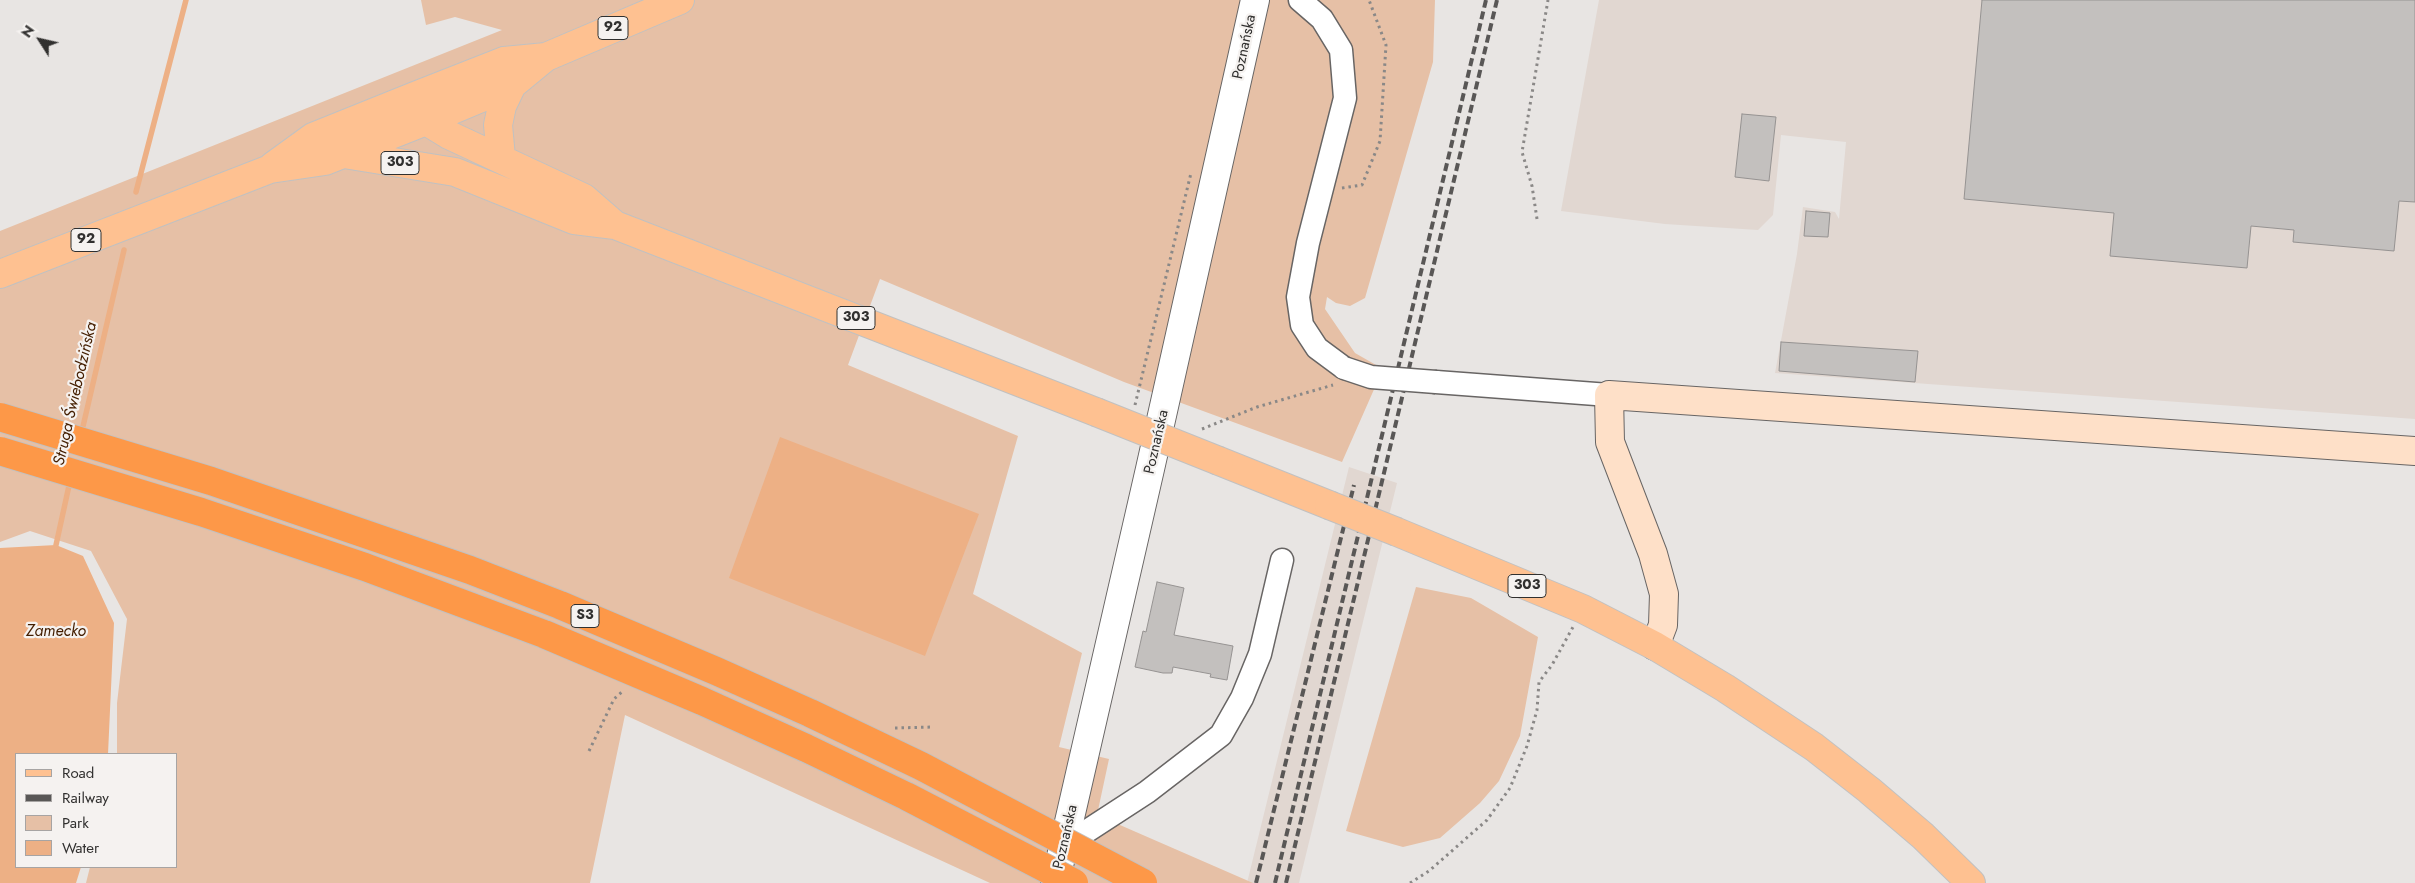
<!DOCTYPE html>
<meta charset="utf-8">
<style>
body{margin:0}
#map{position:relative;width:2415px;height:883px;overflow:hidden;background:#e8e5e3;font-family:Jost,sans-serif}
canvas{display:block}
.legend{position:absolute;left:15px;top:753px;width:162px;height:115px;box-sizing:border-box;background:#f5f2f0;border:1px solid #a7a4a3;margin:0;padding:6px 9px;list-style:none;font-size:15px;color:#31302f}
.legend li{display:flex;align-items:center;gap:10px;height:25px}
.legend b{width:25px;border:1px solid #a7a4a3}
.north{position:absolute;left:15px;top:15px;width:50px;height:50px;-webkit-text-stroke:4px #f5f2f0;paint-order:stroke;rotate:305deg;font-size:14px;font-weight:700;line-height:20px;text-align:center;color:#31302f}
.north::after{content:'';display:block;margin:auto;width:18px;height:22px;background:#31302f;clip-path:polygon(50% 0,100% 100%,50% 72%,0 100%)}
</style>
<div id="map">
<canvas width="2415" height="883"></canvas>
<ul class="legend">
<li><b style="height:6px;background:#fec191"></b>Road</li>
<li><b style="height:6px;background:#595756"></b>Railway</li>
<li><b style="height:14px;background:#e6c0a6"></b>Park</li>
<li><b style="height:14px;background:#edb085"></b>Water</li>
</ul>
<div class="north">N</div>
</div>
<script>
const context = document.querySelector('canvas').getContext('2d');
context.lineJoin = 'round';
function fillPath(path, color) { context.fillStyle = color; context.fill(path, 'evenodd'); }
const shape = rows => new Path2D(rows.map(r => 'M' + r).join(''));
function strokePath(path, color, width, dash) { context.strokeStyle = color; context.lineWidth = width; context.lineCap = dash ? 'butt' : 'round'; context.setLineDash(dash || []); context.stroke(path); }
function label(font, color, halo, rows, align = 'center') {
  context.font = font + ' Jost,sans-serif'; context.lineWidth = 4.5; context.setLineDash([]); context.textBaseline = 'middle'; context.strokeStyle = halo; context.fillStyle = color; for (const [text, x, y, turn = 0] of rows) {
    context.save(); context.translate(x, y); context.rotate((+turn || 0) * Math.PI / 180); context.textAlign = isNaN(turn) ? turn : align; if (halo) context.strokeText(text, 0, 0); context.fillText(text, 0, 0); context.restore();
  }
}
fillPath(shape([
 [1599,0,2415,0,2415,419,1775,373,1797,254,1803,207,1835,212,1839,219,1846,142,1781,135,1773,215,1758,230,1665,224,1561,211],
 [1349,467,1397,483,1299,883,1247,883]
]), '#e1d7d1');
fillPath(shape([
 [421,0,1435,0,1433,62,1365,298,1350,306,1336,303,1327,297,1325,309,1355,353,1383,369,1342,462,1124,382,880,279,848,365,1018,436,973,594,1082,653,1059,747,1109,759,1097,815,1253,883,990,883,625,715,590,883,86,883,90,867,176,867,176,754,117,754,117,703,127,619,91,551,30,531,0,542,0,231,502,30,455,17,426,25],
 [1416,587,1471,598,1538,637,1520,736,1499,781,1480,803,1440,838,1403,847,1346,831]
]), '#e6c0a6');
fillPath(shape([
 [780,437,979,514,925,656,729,578],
 [56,545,83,556,114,623,108,754,16,754,16,867,81,867,76,883,0,883,0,548]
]), '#edb085');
strokePath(shape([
 [136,192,186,0],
 [81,435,124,250],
 [56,545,70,481]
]), '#edb085', 5.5);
const building = shape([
 [1982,0,2415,0,2415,202,2399,201,2394,251,2293,242,2294,230,2251,226,2247,268,2110,256,2114,213,1964,199,1982,0],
 [1742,114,1776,117,1769,181,1735,177,1742,114],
 [1806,211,1830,213,1828,237,1804,236,1806,211],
 [1781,342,1918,351,1915,382,1779,371,1781,342],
 [1157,582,1184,588,1174,635,1233,646,1227,680,1210,677,1211,674,1173,667,1172,673,1163,673,1135,667,1143,631,1146,632,1157,582]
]);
fillPath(building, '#c3c0be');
strokePath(building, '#969392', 1);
const minor = shape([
 [1300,0,1322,19,1341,50,1345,98,1308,243,1298,297,1302,325,1317,348,1344,368],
 [1436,382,1609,395],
 [1064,846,1147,792,1221,735,1242,698,1260,654,1282,560]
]);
const tertiary = shape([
 [1055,883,1150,469,1255,0]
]);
const secondary = shape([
 [1655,646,1663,625,1664,594,1653,554,1610,442,1609,395,2415,451]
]);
const primary = shape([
 [426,121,449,135,584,198,615,225],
 [344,154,455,172,574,220,615,225,1096,412],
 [501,157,498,125,502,106,512,85],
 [273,166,313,137,415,96,504,61,546,57],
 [0,274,270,169,325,161,426,121,512,85,546,57,680,0],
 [1219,461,1329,505],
 [1397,532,1583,609,1655,646,1725,688,1814,747,1869,790,1923,836,1971,883]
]);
strokePath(minor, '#686564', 25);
strokePath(tertiary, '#686564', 30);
strokePath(secondary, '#686564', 30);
strokePath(primary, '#c1c1c1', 30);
strokePath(shape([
 [1342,188,1362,185,1380,141,1386,45,1369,0],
 [1537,219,1532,186,1522,152,1548,0],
 [1135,405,1191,173],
 [1202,429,1257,407,1333,385],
 [895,728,933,727],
 [589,751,614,699,623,691],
 [1410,883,1429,871,1487,820,1510,788,1527,746,1537,710,1539,682,1552,665,1573,627]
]), '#8a8887', 3, [2.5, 4]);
strokePath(minor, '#fff', 22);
strokePath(tertiary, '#fff', 28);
strokePath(secondary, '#fee0c8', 28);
strokePath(primary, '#fec191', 28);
strokePath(shape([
 [1256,883,1354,485],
 [1275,883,1486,0],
 [1286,883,1497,0]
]), '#595756', 4, [8, 4]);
const minorBridge = shape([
 [1344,368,1371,377,1436,382]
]);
const primaryBridge = shape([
 [1096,412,1219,461],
 [1329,505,1397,532]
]);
const motorwayBridge = shape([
 [0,417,211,481,470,570,560,605,716,671,810,713,921,766,1143,883],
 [0,451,201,512,365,567,544,634,702,701,806,748,906,796,1074,883]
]);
strokePath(minorBridge, '#686564', 25, []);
strokePath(primaryBridge, '#c1c1c1', 30, []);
strokePath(motorwayBridge, '#c1c1c1', 30, []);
strokePath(minorBridge, '#fff', 22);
strokePath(primaryBridge, '#fec191', 28);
strokePath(motorwayBridge, '#fd9848', 28);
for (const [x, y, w] of [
 [613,28,30],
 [400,163,38],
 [86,240,30],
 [856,318,38],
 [1527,586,38],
 [585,616,28]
]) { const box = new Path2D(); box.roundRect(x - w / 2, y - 11.5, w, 23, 4); context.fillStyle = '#f5f2f0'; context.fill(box); strokePath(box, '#31302f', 1); }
label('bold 14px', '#31302f', null, [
 ["92",613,28],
 ["303",400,163],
 ["92",86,240],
 ["303",856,318],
 ["303",1527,586],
 ["S3",585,616]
]);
label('15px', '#31302f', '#f5f2f0', [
 ["Poznańska",1245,47,-78],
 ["Poznańska",1157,442,-77],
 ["Poznańska",1066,837,-77]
]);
label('italic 16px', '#441e00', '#f5f2f0', [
 ["Struga Świebodzińska",76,394,-77],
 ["Zamecko",56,632]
]);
</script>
